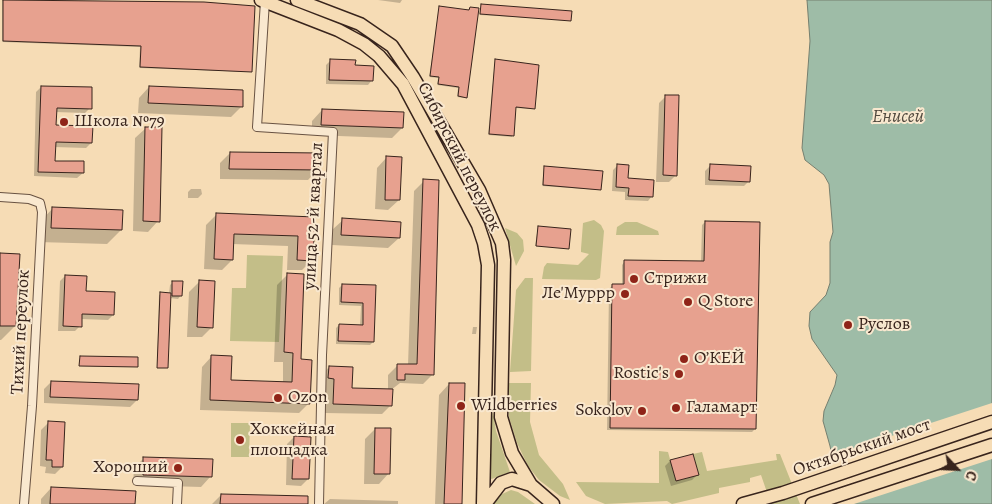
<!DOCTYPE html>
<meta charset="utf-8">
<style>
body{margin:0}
#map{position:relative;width:992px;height:504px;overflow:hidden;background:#f6dcb5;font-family:Alegreya,serif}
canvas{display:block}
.north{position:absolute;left:932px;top:444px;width:50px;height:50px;-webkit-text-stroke:4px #f9e8cf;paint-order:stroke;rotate:115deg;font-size:14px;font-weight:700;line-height:20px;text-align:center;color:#38241c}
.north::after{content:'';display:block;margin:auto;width:18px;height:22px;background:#38241c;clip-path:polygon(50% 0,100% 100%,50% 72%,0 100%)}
</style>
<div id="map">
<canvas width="992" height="504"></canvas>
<div class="north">С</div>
</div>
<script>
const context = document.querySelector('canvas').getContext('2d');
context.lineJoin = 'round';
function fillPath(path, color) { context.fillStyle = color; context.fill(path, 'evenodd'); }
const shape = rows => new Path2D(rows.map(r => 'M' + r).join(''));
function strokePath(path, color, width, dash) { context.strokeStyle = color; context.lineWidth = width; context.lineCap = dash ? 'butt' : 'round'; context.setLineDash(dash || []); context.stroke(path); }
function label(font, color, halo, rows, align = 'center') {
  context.font = font + ' Alegreya,serif'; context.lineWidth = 4; context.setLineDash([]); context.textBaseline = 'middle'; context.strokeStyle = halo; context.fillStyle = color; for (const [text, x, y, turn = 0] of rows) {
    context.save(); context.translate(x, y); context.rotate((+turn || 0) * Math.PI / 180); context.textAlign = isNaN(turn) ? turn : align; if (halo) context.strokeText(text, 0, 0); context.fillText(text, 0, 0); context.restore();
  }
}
fillPath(shape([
 [594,220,601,225,604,231,600,278,596,280,542,279,544,267,547,263,578,265,589,254,581,252,581,249,583,223],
 [625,222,637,222,658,231,659,235,616,235,617,227],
 [505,228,517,233,523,240,524,251,516,266],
 [247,255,283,256,279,342,230,341,232,288,246,288],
 [525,278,533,278,531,371,510,372,516,290],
 [509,383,531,383,530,422,539,455,563,484,570,500,560,496,539,480,528,466,517,443,509,417],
 [493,412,496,431,510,472,489,480,489,431],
 [231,423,250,423,249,457,231,457],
 [659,451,668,452,676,481,699,475,693,454,702,452,707,471,777,460,776,454,780,454,800,504,771,504,761,475,750,478,750,482,719,488,719,493,672,504,667,501,605,504,586,496,576,482,659,483],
 [511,490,518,492,535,504,492,504,500,495]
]), '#c3be88');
const water = shape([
 [807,0,992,0,992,504,842,504,830,446,823,421,824,411,835,385,837,375,812,339,809,326,810,312,826,295,830,283,830,242,833,232,829,184,824,175,805,160,802,148,810,41,807,0]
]);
fillPath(water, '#9ebca7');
strokePath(water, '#757f6f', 1);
fillPath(shape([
 [992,403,992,459,854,504,839,504,830,456]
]), '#f6dcb5');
fillPath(shape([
 [2,0,204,3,250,72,139,68,140,47,2,42],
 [378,0,402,0,400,3],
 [481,6,570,20,479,15],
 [440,7,469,11,470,8,464,98,457,97,458,88,437,85,438,78,429,77],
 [331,60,354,67,372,80,368,85,326,84,326,65],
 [495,61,534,109,515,108,512,137,488,135],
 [41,87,90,108,85,113,55,112,55,126,91,143,86,148,54,147,54,162,83,173,77,178,34,176,36,92],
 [149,87,241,107,231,117,138,113,139,98],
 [666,96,676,175,669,182,656,182,659,103],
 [322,110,402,128,392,138,312,135,312,121],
 [146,128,158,221,148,232,133,231,135,138],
 [230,153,318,169,308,180,220,179,220,163],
 [387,157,399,200,388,210,375,209,377,168],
 [618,165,627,180,652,196,648,201,625,200,625,192,612,191,613,170],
 [710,166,749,181,744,186,705,185,705,171],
 [544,167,600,190,542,186],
 [424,181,433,374,423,384,400,383,391,390,391,405,382,414,325,413,326,387,320,386,321,376,329,367,351,389,388,390,388,375,398,365,408,365,414,191],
 [191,189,201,189,202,194,198,198,188,198,188,192],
 [312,192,319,192,318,199,311,198],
 [53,208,121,230,107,244,38,242,39,223],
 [216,215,314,218,312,260,302,270,287,270,288,246,232,244,232,260,222,270,204,269,206,225],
 [343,220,399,238,388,248,332,245,332,230],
 [705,222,755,429,752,432,607,430,609,289,612,286,622,286,622,265,625,261,701,262,702,225],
 [538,227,568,248,535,246],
 [0,255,15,326,1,340,0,340],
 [287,275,309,403,299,413,200,410,202,367,212,356,229,382,283,383,283,362,274,362,277,285],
 [65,276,85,292,113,315,108,320,81,319,80,326,75,331,58,331,60,281],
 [173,282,181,295,178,299,170,298,167,368,157,368,159,295,169,294,170,285],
 [199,282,212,327,202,337,187,337,189,292],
 [342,285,375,286,373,342,370,345,336,344,336,328,339,325,360,326,361,306,339,305,339,288],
 [473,327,477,327,476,334,472,334],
 [80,357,136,367,79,366],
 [22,359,26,359,25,367,20,366],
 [51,382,137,400,130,407,44,403,44,389],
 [449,384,460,504,435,504,439,395],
 [48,423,62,467,55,474,45,473,46,467,40,466,41,430],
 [375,429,389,473,379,484,364,484,365,439],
 [294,437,308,479,301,486,286,485,287,444],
 [144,458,211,476,201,487,133,485,134,468],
 [670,461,697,475,692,480,671,486,665,466],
 [51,488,134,504,41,504,41,499],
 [221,495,306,504,212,504],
 [330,499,398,501,398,504,324,504]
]), '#0003');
const building = shape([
 [3,0,204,2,255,6,252,72,140,67,141,46,3,41,3,0],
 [481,4,572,11,571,21,480,14,481,4],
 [439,6,469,10,470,7,479,8,467,98,458,96,459,87,438,84,439,77,430,76,439,6],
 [330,59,356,60,355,65,374,66,373,81,329,80,330,59],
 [495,59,539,65,535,109,516,107,514,136,489,134,495,59],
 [41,86,92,87,92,109,57,108,56,125,93,126,92,143,56,142,55,161,84,161,84,173,38,172,41,86],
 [149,86,243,90,243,107,148,103,149,86],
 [665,95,679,95,677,176,663,175,665,95],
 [322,109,404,112,403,128,321,125,322,109],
 [145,127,162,127,160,222,143,221,145,127],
 [230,152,320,153,319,170,229,169,230,152],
 [386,156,402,157,400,200,385,200,386,156],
 [617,164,629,165,628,178,654,180,653,197,628,196,629,188,616,187,617,164],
 [710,164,751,166,750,182,709,180,710,164],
 [544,166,603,171,601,190,543,185,544,166],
 [423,179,439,180,434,375,405,374,405,380,397,380,397,364,417,364,423,179],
 [52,207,123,210,122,230,51,228,52,207],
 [216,213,315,217,313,261,297,260,298,236,234,234,233,260,214,259,216,213],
 [342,218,401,222,400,238,341,235,342,218],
 [705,221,760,222,756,429,610,428,612,284,624,284,624,260,704,261,705,221],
 [538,226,571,229,569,249,536,246,538,226],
 [0,253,20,254,16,326,0,326,0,253],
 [287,273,304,274,301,359,312,360,310,404,210,400,211,355,232,356,231,380,292,382,293,353,284,352,287,273],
 [65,275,87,276,86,291,115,292,114,315,82,314,82,327,63,326,65,275],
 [199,280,215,281,213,328,197,327,199,280],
 [172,281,183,281,182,296,172,296,172,281],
 [342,284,376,285,374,342,338,341,339,324,363,325,363,303,341,302,342,284],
 [160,292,171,293,168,368,157,368,160,292],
 [80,356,138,357,138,367,79,366,80,356],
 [329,366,353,367,352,388,393,389,392,406,333,404,334,379,328,378,329,366],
 [51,381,139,384,138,400,50,397,51,381],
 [449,383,465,383,462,504,444,504,449,383],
 [48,421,65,422,63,467,52,467,52,460,46,460,48,421],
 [375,428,391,428,390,474,374,474,375,428],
 [294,436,311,437,309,479,292,479,294,436],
 [693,454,699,475,676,481,670,460,693,454],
 [143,457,213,459,212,477,143,475,143,457],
 [51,487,136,491,135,504,50,504,51,487],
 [221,494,308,496,308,504,220,504,221,494]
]);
fillPath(building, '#e7a18f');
strokePath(building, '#38241c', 1);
const street = shape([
 [265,1,257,127,333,132,322,355,319,504],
 [0,197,29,199,40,203,42,212,32,406,24,504],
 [137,481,178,483,177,504]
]);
const primary = shape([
 [261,0,338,30,364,44,379,56,403,84,478,225,484,243,488,265,483,504],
 [297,0,360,24,392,46,413,77,479,190,502,243,504,260,501,417,512,453,531,485],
 [485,504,501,483,512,479,531,485,553,504],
 [743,504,783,493,992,422],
 [812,504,992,445]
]);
strokePath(street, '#685242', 10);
strokePath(primary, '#38241c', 15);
strokePath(street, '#f9e8cf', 8);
strokePath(primary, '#f6dcb5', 12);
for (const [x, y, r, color] of [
 [64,122,5,"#8f2418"],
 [634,279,5,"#8f2418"],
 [625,294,5,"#8f2418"],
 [688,302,5,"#8f2418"],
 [848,325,5,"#8f2418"],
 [684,359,5,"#8f2418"],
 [679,374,5,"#8f2418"],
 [278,398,5,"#8f2418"],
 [461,406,5,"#8f2418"],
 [676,408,5,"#8f2418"],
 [642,411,5,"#8f2418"],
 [240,440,5,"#8f2418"],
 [178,468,5,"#8f2418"]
]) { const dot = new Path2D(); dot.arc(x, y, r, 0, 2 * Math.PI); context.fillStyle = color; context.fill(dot); strokePath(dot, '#f9e8cf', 2); }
label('18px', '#38241c', '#f9e8cf', [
 ["Школа №79",74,122],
 ["Стрижи",644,279],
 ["Ле'Муррр",615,294,"right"],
 ["Q Store",698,302],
 ["Руслов",858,325],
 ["О’КЕЙ",694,359],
 ["Rostic's",669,374,"right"],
 ["Ozon",288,398],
 ["Wildberries",471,406],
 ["Галамарт",686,408],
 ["Sokolov",632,411,"right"],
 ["Хоккейная",250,430],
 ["площадка",250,451],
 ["Хороший",168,468,"right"]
], 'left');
label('18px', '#38241c', '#f9e8cf', [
 ["Сибирский переулок",459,157,63],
 ["улица 52-й квартал",314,216,-87],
 ["Тихий переулок",21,332,-87],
 ["Октябрьский мост",862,448,-19]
]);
label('italic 19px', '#524a3f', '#f9e8cf', [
 ["Енисей",898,117]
]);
</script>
